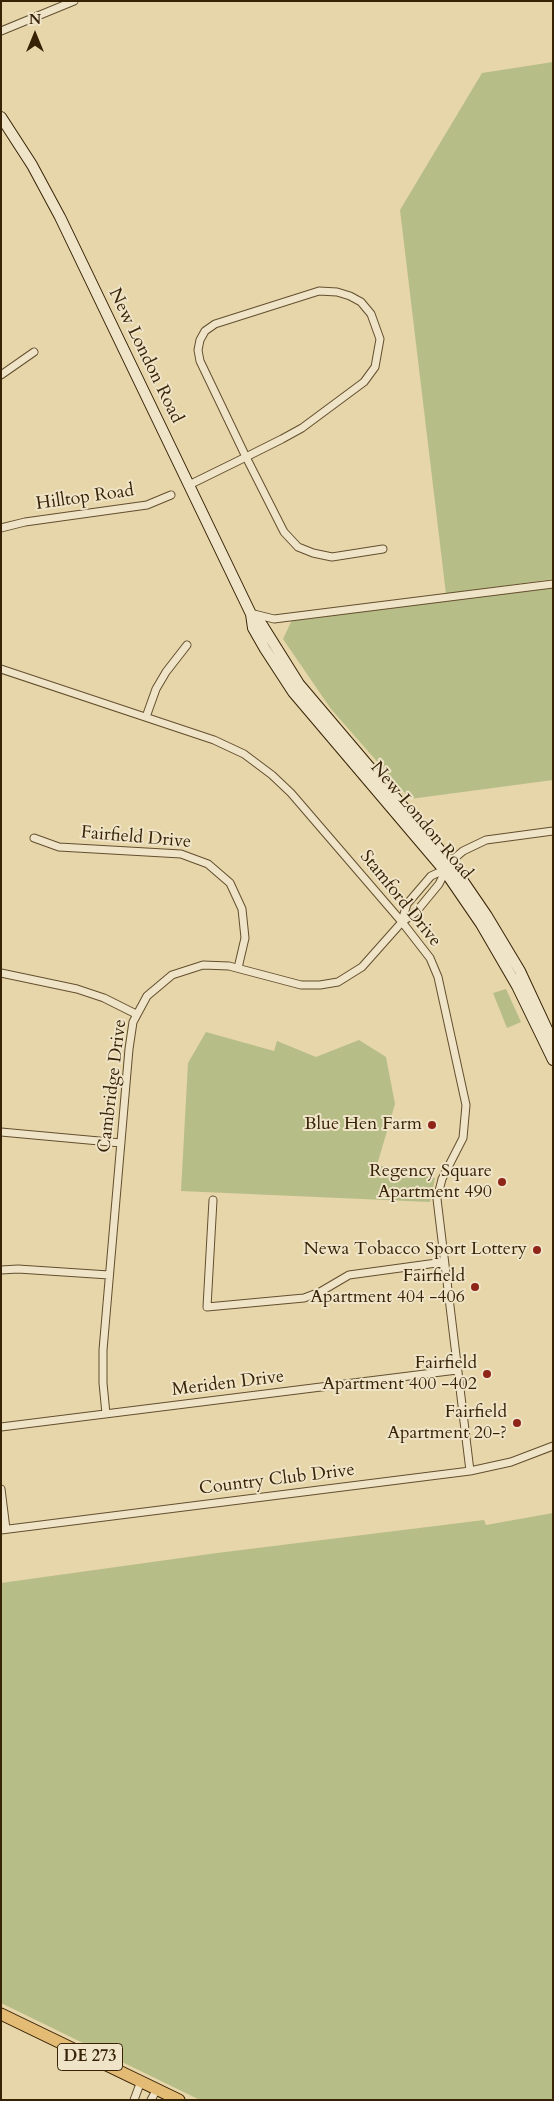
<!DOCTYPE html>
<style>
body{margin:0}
#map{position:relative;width:554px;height:2101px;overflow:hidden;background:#e6d6a9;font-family:Cardo,serif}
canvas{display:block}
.frame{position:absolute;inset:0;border:2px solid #372206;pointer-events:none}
.north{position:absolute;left:10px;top:10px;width:50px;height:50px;-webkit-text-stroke:4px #efe4c7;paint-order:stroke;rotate:0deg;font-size:14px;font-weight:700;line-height:20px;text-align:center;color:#372206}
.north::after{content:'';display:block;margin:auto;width:18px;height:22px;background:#372206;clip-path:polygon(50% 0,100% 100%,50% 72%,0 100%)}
</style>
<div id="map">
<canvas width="554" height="2101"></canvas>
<div class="frame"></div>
<div class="north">N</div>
</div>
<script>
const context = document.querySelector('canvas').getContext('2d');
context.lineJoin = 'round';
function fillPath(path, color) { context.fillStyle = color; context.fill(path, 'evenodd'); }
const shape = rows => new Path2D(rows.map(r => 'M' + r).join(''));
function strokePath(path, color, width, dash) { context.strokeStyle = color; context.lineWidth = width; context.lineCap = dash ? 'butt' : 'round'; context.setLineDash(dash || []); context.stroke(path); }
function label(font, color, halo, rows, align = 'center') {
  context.font = font + ' Cardo,serif'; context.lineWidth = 4; context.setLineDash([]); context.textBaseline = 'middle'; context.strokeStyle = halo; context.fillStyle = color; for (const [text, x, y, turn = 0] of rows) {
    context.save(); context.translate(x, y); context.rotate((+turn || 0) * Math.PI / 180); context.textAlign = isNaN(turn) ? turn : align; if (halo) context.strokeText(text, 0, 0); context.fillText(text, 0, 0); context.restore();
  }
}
fillPath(shape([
 [553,62,553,579,446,594,400,210,482,73],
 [553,587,553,780,410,799,331,709,283,639,292,620],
 [506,989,521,1022,507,1028,493,993],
 [206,1032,274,1051,277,1041,316,1057,359,1040,386,1057,395,1104,377,1165,435,1178,430,1202,181,1191,188,1063],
 [553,1513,553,2100,200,2100,1,2003,1,1583,217,1553,484,1520,486,1525]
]), '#b7bd87');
const minor = shape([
 [1,31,74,1],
 [1,375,34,352],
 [189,485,246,457,282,439,302,428,364,382,375,367,380,339,371,314,361,302,350,296,337,292,319,291,215,324,205,331,200,340,198,350,200,361,246,457,284,532,298,547,313,553,332,557,383,549],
 [1,528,25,522,147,505,171,495],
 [254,614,274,619,553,584],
 [1,669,214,740,244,754,272,775,291,793,402,922,430,958,438,977,466,1105,463,1138,442,1179,437,1199,470,1471],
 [146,717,156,689,166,672,187,645],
 [34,838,59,847,181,854,208,864,230,883,242,909,245,938,238,968],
 [402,921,407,904,431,876,444,870],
 [1,973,77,989,104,998,136,1014],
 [1,1132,121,1143],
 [213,1200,207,1307,304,1298,320,1292,349,1275,444,1262],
 [1,1270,18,1269,109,1275],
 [106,1414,103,1383,103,1350,129,1049,133,1022,147,996,172,975,203,965,229,966,301,985,320,985,338,982,362,967,402,922,416,912,439,884,450,862,463,851,486,840,553,831],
 [1,1427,457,1370],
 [1,1489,6,1529],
 [1,1530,470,1471,511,1462,553,1446],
 [134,2100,141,2081],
 [151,2100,157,2089]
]);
const secondary = shape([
 [1,117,32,165,60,217,251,614,253,628,265,649,293,692,444,870,481,924,517,986,553,1060],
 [251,614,259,620,299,684,450,862,487,916,520,971,553,1042]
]);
const primary = shape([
 [1,2014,179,2100]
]);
strokePath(minor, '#634f2f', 9);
strokePath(secondary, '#372206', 12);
strokePath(primary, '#372206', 13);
strokePath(minor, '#efe4c7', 7);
strokePath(secondary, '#efe4c7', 10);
strokePath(primary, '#e3bb74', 11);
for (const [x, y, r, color] of [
 [432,1125,5,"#8f2418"],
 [502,1182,5,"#8f2418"],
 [537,1250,5,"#8f2418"],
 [475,1287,5,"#8f2418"],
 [487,1374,5,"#8f2418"],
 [517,1423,5,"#8f2418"]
]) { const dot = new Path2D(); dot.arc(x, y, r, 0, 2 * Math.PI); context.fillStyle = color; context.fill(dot); strokePath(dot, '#efe4c7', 2); }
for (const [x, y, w] of [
 [90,2057,65]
]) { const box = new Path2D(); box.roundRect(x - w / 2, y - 13.5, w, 27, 4); context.fillStyle = '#efe4c7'; context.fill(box); strokePath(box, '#372206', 1); }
label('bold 16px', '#372206', null, [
 ["DE 273",90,2057]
]);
label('18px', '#372206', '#efe4c7', [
 ["New London Road",145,356,64],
 ["Hilltop Road",85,498,-8],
 ["New London Road",421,821,50],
 ["Fairfield Drive",136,838,5],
 ["Stamford Drive",400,899,51],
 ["Cambridge Drive",113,1086,-83],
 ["Meriden Drive",228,1384,-7],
 ["Country Club Drive",277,1480,-7]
]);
label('18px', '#372206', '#efe4c7', [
 ["Blue Hen Farm",422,1125],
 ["Regency Square",492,1172],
 ["Apartment 490",492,1193],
 ["Newa Tobacco Sport Lottery",527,1250],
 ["Fairfield",465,1277],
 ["Apartment 404 -406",465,1298],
 ["Fairfield",477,1364],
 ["Apartment 400 -402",477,1385],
 ["Fairfield",507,1413],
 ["Apartment 20-?",507,1434]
], 'right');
</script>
